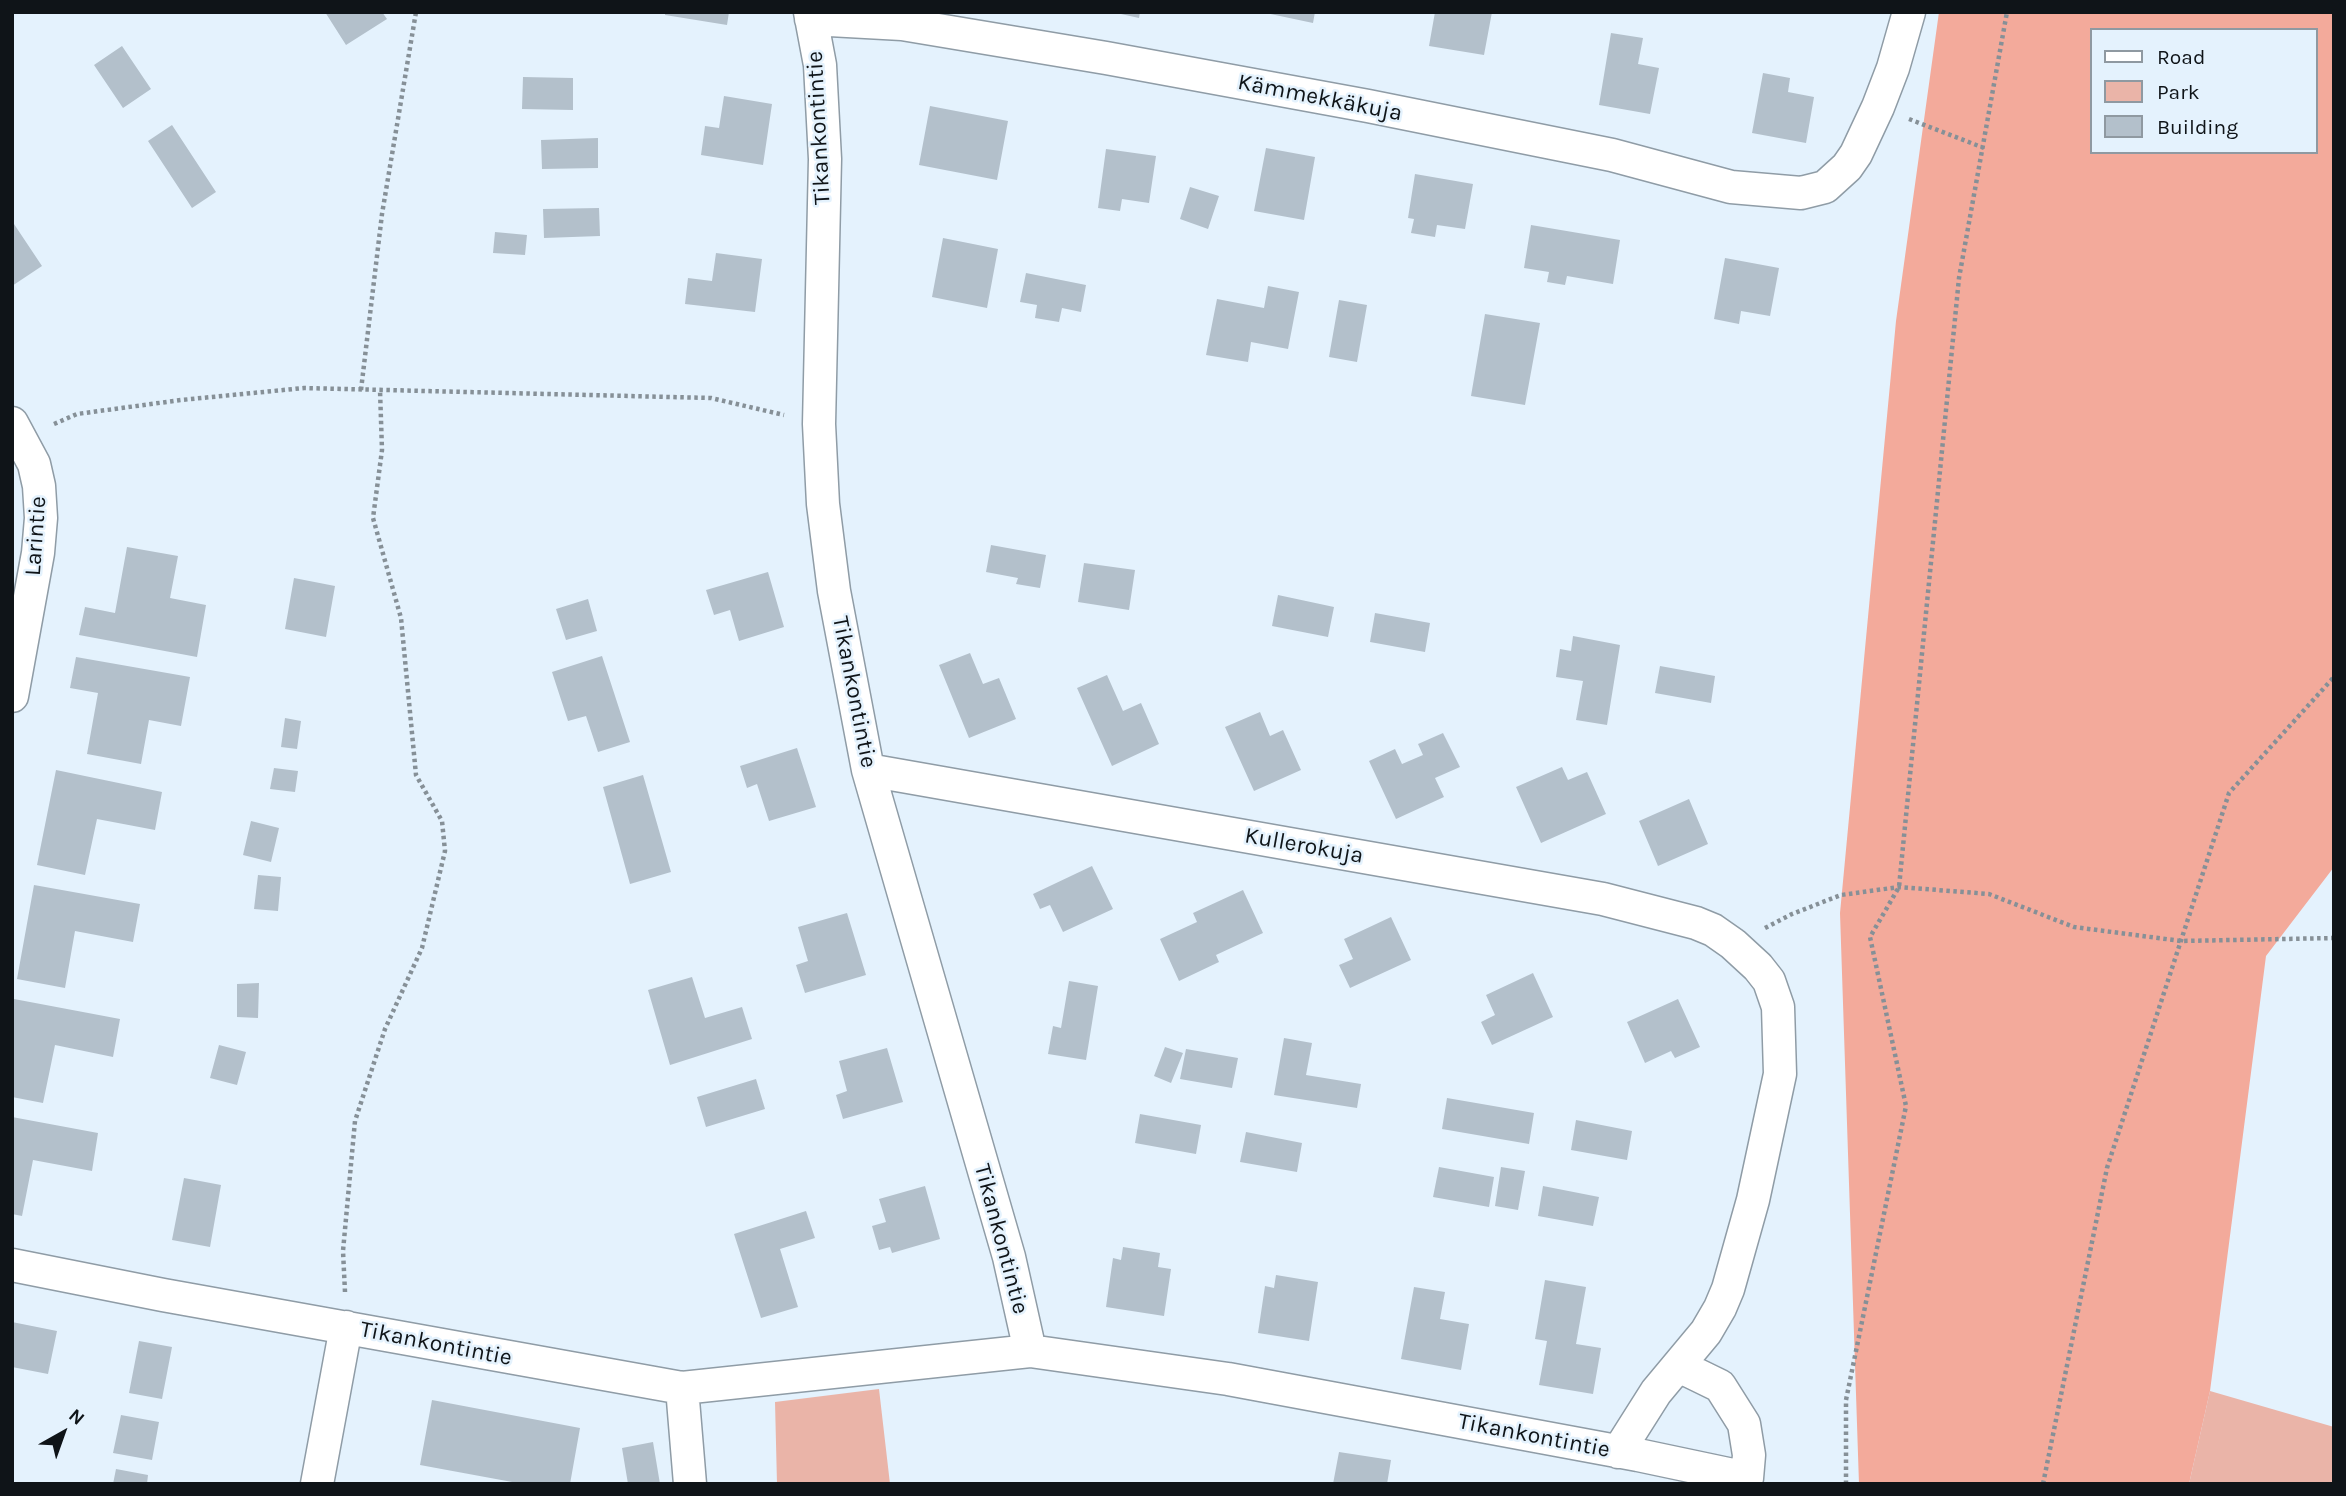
<!DOCTYPE html>
<meta charset="utf-8">
<style>
body{margin:0}
#map{position:relative;width:2346px;height:1496px;overflow:hidden;background:#e4f2fd;font-family:Karla,sans-serif}
canvas{display:block}
.frame{position:absolute;inset:0;border:14px solid #0f1418;pointer-events:none}
.legend{position:absolute;left:2090px;top:28px;width:228px;height:126px;box-sizing:border-box;background:#e4f2fd;border:2px solid #8f99a1;margin:0;padding:9px 12px;list-style:none;font-size:21px;color:#0f1418}
.legend li{display:flex;align-items:center;gap:14px;height:35px}
.legend b{width:35px;border:2px solid #8f99a1}
.north{position:absolute;left:28px;top:1398px;width:70px;height:70px;-webkit-text-stroke:5px #e4f2fd;paint-order:stroke;rotate:40deg;font-size:19px;font-weight:700;line-height:28px;text-align:center;color:#0f1418}
.north::after{content:'';display:block;margin:auto;width:24px;height:32px;background:#0f1418;clip-path:polygon(50% 0,100% 100%,50% 72%,0 100%)}
</style>
<div id="map">
<canvas width="2346" height="1496"></canvas>
<div class="frame"></div>
<ul class="legend">
<li><b style="height:9px;background:#fff"></b>Road</li>
<li><b style="height:19px;background:#eab4a8"></b>Park</li>
<li><b style="height:19px;background:#b3c0cb"></b>Building</li>
</ul>
<div class="north">N</div>
</div>
<script>
const context = document.querySelector('canvas').getContext('2d');
context.lineJoin = 'round';
function fillPath(path, color) { context.fillStyle = color; context.fill(path, 'evenodd'); }
const shape = rows => new Path2D(rows.map(r => 'M' + r).join(''));
function strokePath(path, color, width, dash) { context.strokeStyle = color; context.lineWidth = width; context.lineCap = dash ? 'butt' : 'round'; context.setLineDash(dash || []); context.stroke(path); }
function label(font, color, halo, rows, align = 'center') {
  context.font = font + ' Karla,sans-serif'; context.lineWidth = 5; context.setLineDash([]); context.textBaseline = 'middle'; context.strokeStyle = halo; context.fillStyle = color; for (const [text, x, y, turn = 0] of rows) {
    context.save(); context.translate(x, y); context.rotate((+turn || 0) * Math.PI / 180); context.textAlign = isNaN(turn) ? turn : align; if (halo) context.strokeText(text, 0, 0); context.fillText(text, 0, 0); context.restore();
  }
}
fillPath(shape([
 [879,1389,890,1484,777,1484,775,1402],
 [2210,1391,2334,1427,2334,1484,2189,1484]
]), '#eab4a8');
fillPath(shape([
 [1939,12,2334,12,2334,867,2266,956,2210,1391,2189,1484,1859,1484,1840,913,1896,321],
 [2092,30,2316,30,2316,152,2092,152]
]), '#f3aa9b');
fillPath(shape([
 [325,12,382,12,387,19,346,45],
 [665,12,729,12,727,25,665,15],
 [1112,12,1140,12,1139,18],
 [1261,12,1315,12,1313,23],
 [1435,12,1492,12,1484,55,1429,46],
 [1611,33,1643,38,1638,64,1659,68,1650,114,1599,105],
 [122,46,151,89,123,108,94,65],
 [1763,73,1790,78,1788,92,1814,97,1806,143,1752,133],
 [523,77,573,78,573,110,522,109],
 [724,96,772,104,763,165,701,155,705,126,719,128],
 [930,106,1008,121,997,180,919,165],
 [172,125,216,192,192,208,148,141],
 [598,138,598,168,542,169,541,140],
 [1266,148,1315,157,1304,220,1254,211],
 [1106,149,1156,156,1149,203,1122,199,1120,211,1098,208],
 [1415,174,1473,184,1465,229,1437,225,1435,237,1411,233,1414,219,1408,218],
 [1190,187,1219,196,1208,229,1180,219],
 [599,208,600,236,544,238,543,209],
 [14,224,42,266,12,286,12,225],
 [1531,225,1620,240,1613,284,1567,276,1565,285,1547,282,1549,272,1524,268],
 [495,232,527,235,525,255,493,253],
 [943,238,998,249,987,308,932,297],
 [716,253,762,259,755,312,685,304,688,278,712,281],
 [1725,258,1779,268,1770,316,1741,311,1739,324,1714,319],
 [1026,273,1086,285,1081,312,1062,308,1059,322,1035,318,1037,305,1020,302],
 [1268,286,1299,292,1288,349,1251,342,1248,362,1206,355,1217,299,1264,308],
 [1339,300,1367,305,1357,362,1329,357],
 [1485,314,1540,323,1525,405,1471,396],
 [991,545,1046,555,1040,588,1016,584,1018,578,986,572],
 [127,547,178,556,170,598,206,605,197,657,79,635,85,607,115,613],
 [1084,563,1135,570,1129,610,1078,602],
 [768,572,784,627,739,641,730,610,714,615,706,590],
 [294,578,335,586,326,637,285,629],
 [1278,595,1334,607,1328,637,1272,626],
 [588,599,597,631,566,640,556,609],
 [1375,613,1430,623,1425,652,1370,642],
 [1573,636,1620,645,1607,725,1576,720,1583,681,1556,677,1560,649,1571,651],
 [970,653,983,684,999,678,1016,719,969,738,939,665],
 [602,656,630,742,598,752,586,716,568,721,552,672],
 [76,657,190,677,181,726,149,720,141,764,87,754,98,693,70,688],
 [1660,666,1715,676,1711,703,1655,693],
 [1107,675,1123,711,1141,703,1159,744,1112,766,1077,688],
 [1260,712,1270,736,1283,730,1301,770,1254,791,1225,727],
 [285,718,301,721,297,749,281,747],
 [1443,733,1460,767,1435,778,1444,797,1396,819,1369,761,1395,749,1402,764,1423,755,1418,744],
 [797,748,816,807,769,821,757,784,747,788,740,766],
 [1562,767,1568,780,1587,772,1606,814,1541,843,1516,787],
 [274,768,298,771,295,792,270,789],
 [56,770,162,792,155,830,97,819,85,875,37,865],
 [643,775,671,872,630,884,603,787],
 [1689,799,1708,844,1658,866,1639,821],
 [251,821,279,828,271,862,243,855],
 [1092,866,1113,909,1063,932,1050,905,1040,909,1033,894],
 [258,875,281,877,278,911,254,909],
 [34,885,140,904,133,942,75,931,65,988,17,979],
 [1243,890,1263,933,1216,955,1219,962,1179,981,1160,939,1197,922,1193,913],
 [847,913,866,975,805,993,796,965,808,961,798,927],
 [1391,917,1411,960,1350,988,1339,965,1353,959,1344,939],
 [1533,973,1553,1017,1492,1045,1481,1022,1495,1015,1486,995],
 [692,977,705,1018,742,1007,752,1039,670,1065,648,990],
 [1069,981,1098,986,1086,1060,1048,1054,1053,1026,1061,1028],
 [259,983,258,1018,237,1017,237,984],
 [14,999,120,1019,113,1057,55,1045,43,1103,12,1097],
 [1678,999,1700,1047,1675,1058,1671,1051,1645,1063,1627,1022],
 [1284,1038,1312,1043,1306,1075,1361,1084,1357,1108,1274,1095],
 [219,1045,246,1052,237,1085,210,1078],
 [1165,1047,1183,1053,1171,1083,1154,1076],
 [887,1048,903,1102,843,1119,836,1095,847,1091,839,1061],
 [1186,1049,1238,1058,1232,1088,1180,1079],
 [756,1079,765,1109,706,1127,697,1097],
 [1447,1098,1534,1113,1529,1144,1442,1129],
 [1140,1114,1201,1125,1196,1154,1135,1143],
 [12,1117,98,1133,92,1171,33,1160,22,1216,12,1214],
 [1576,1120,1632,1131,1627,1160,1571,1150],
 [1246,1132,1302,1143,1297,1172,1240,1162],
 [1439,1167,1494,1177,1489,1207,1433,1197],
 [1501,1167,1525,1171,1518,1210,1495,1206],
 [184,1178,221,1185,210,1247,172,1240],
 [925,1186,940,1239,892,1253,890,1247,879,1250,872,1226,886,1222,879,1199],
 [1543,1186,1599,1197,1593,1226,1538,1216],
 [806,1211,815,1238,780,1249,798,1307,761,1318,734,1234],
 [1123,1247,1160,1253,1158,1267,1171,1269,1164,1316,1106,1307,1113,1258,1121,1260],
 [1276,1275,1318,1282,1309,1341,1258,1333,1265,1286,1274,1288],
 [1545,1280,1586,1287,1576,1344,1601,1348,1593,1394,1539,1385,1547,1341,1535,1339],
 [1414,1287,1445,1292,1440,1319,1469,1324,1461,1370,1401,1359],
 [12,1322,57,1331,48,1374,12,1367],
 [139,1341,172,1347,162,1399,129,1393],
 [432,1400,580,1428,570,1484,523,1484,420,1465],
 [121,1415,159,1422,152,1460,113,1453],
 [653,1442,660,1484,628,1484,622,1448],
 [1339,1452,1391,1460,1387,1484,1333,1484],
 [116,1469,148,1475,147,1484,113,1484]
]), '#b3c0cb');
const street = shape([
 [810,12,820,65,825,159,819,424,823,504,834,591,868,770,1009,1257,1030,1351],
 [811,19,902,24,1106,58,1368,106,1612,155,1731,187,1801,193,1825,187,1847,167,1856,154,1878,107,1893,68,1909,12],
 [12,423,34,464,39,486,41,518,38,553,12,696],
 [868,770,1603,899,1696,923,1713,930,1733,944,1758,967,1769,981,1778,1007,1780,1074,1753,1200,1728,1289,1720,1308,1706,1332,1656,1392,1618,1452],
 [12,1265,163,1295,682,1388,1030,1351,1228,1379,1638,1455,1747,1478,1749,1455,1744,1424,1720,1386,1679,1366],
 [682,1388,690,1484],
 [317,1484,346,1327]
]);
strokePath(street, '#8f9ca6', 35);
strokePath(shape([
 [1909,119,1984,148],
 [361,390,382,214,416,12],
 [54,424,77,414,181,400,304,388,711,398,784,415],
 [1765,928,1792,914,1841,895,1899,887,1989,894,2074,927,2181,941,2334,938],
 [345,1292,343,1251,355,1121,385,1029,422,948,445,851,442,821,416,775,401,618,373,518,382,450,380,390],
 [1846,1484,1846,1400,1906,1106,1870,937,1899,887,1959,278,2007,12],
 [2043,1484,2107,1168,2229,793,2334,677]
]), '#869097', 4.5, [3.5, 3.5]);
strokePath(street, '#fff', 32);
label('23px', '#0f1418', '#e4f2fd', [
 ["Kämmekkäkuja",1320,98,11],
 ["Tikankontintie",819,128,-93],
 ["Larintie",36,536,-86],
 ["Tikankontintie",854,692,79],
 ["Kullerokuja",1304,846,10],
 ["Tikankontintie",1001,1239,75],
 ["Tikankontintie",436,1344,11],
 ["Tikankontintie",1534,1436,11]
]);
</script>
